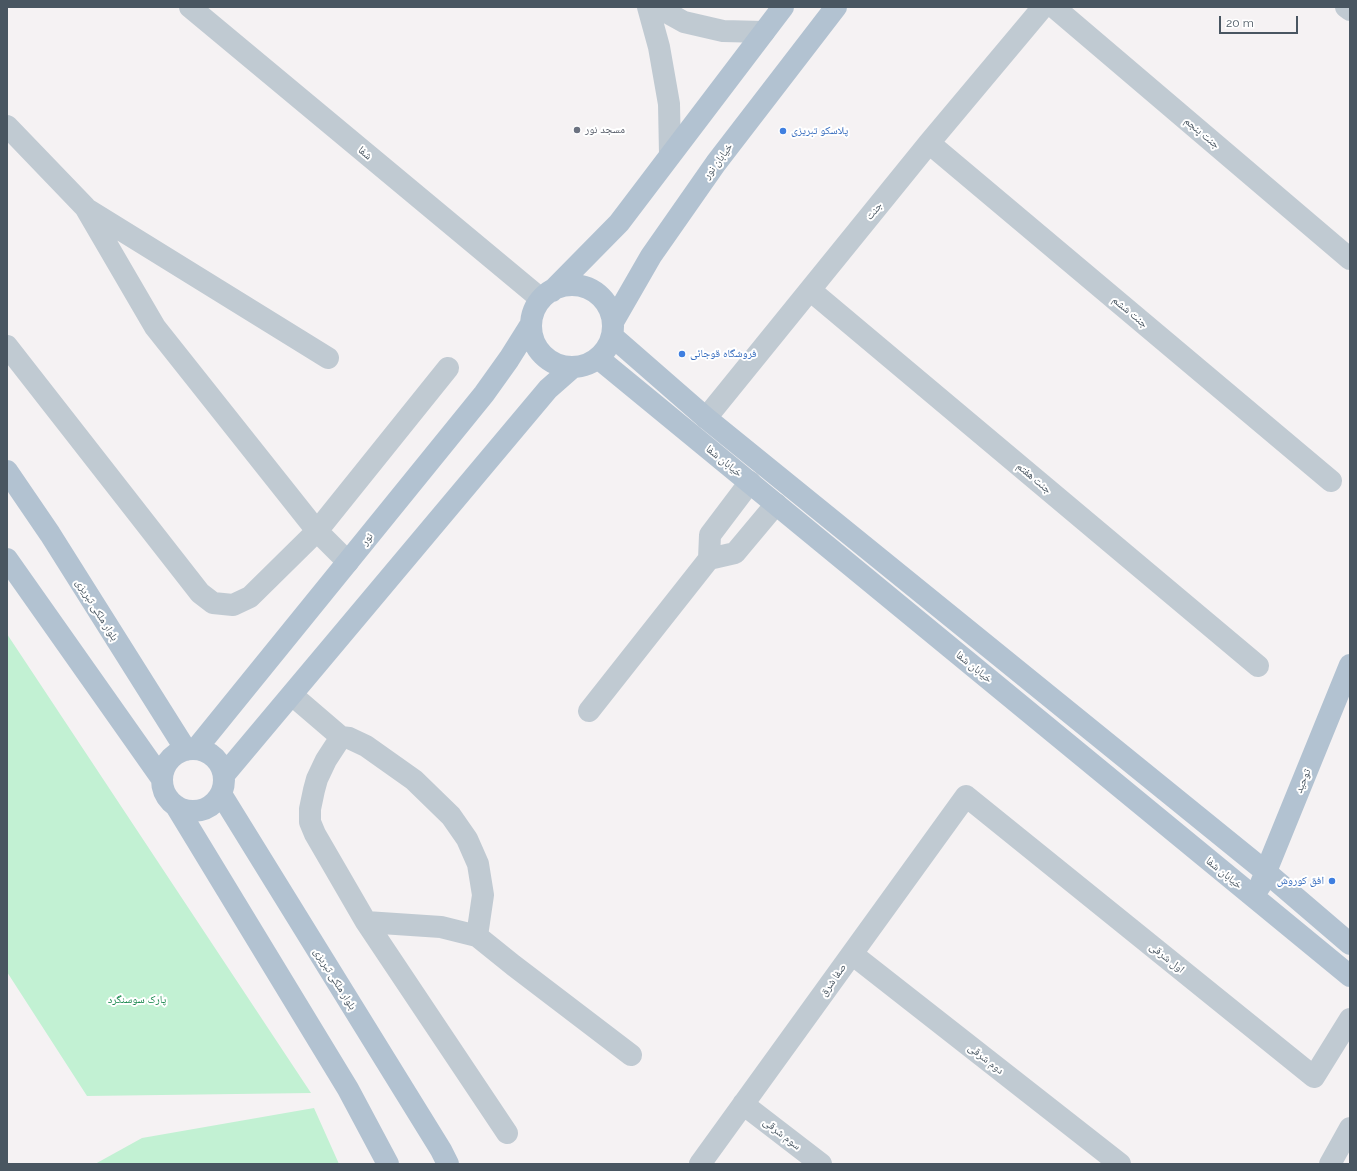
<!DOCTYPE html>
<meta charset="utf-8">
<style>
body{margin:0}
#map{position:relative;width:1357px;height:1171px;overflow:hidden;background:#f5f2f3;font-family:Raleway,sans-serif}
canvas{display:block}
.frame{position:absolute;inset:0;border:8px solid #495661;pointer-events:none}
.scale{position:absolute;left:1219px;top:16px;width:79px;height:18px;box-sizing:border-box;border:2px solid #495661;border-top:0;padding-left:5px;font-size:12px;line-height:14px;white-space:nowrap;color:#495661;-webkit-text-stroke:3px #fff;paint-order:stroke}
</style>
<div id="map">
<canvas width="1357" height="1171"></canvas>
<div class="frame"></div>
<div class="scale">20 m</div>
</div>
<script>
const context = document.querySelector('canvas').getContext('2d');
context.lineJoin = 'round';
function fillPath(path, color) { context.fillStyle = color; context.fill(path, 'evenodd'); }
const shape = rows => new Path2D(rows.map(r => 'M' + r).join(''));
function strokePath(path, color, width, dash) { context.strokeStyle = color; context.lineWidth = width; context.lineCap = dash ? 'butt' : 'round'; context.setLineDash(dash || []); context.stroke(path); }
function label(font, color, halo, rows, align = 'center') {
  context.font = font + ' Raleway,"Noto Naskh Arabic",sans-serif'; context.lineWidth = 4; context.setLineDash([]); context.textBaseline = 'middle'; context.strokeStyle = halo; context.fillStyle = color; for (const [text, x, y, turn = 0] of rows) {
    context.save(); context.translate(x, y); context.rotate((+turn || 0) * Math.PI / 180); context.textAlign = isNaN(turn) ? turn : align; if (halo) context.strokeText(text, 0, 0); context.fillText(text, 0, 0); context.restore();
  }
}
fillPath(shape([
 [7,634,311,1093,87,1096,7,972],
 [314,1108,339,1164,95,1164,142,1138]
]), '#c2f1d3');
strokePath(shape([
 [190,7,541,299],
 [648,7,659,47,669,104,670,154],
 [657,7,684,22,723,31,764,32],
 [1054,7,1350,259],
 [1346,7,1350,10],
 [7,126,85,207,155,327,317,531,348,562],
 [929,143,1331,481],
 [87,209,328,358],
 [810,290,1258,666],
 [7,346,200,593,213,603,233,605,250,597,317,531,448,368],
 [706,418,929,143,1043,7],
 [709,559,735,553,776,504],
 [292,695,341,737,326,760,317,779,314,790,310,809,310,822,315,834,366,922,507,1133],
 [589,711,709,559,710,535,750,482],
 [341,737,349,738,366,746,414,780,451,816,467,839,478,864,483,895,477,936],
 [366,922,441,927,477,936,513,965,631,1055],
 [852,954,1120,1164],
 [743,1104,821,1164],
 [700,1164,966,796,1314,1077,1350,1019],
 [1330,1164,1350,1128]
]), '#c0cad2', 22);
strokePath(shape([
 '531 326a41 41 0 1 1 82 0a41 41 0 1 1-82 0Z',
 [552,291,619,223,783,7],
 [613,322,651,256,716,163,836,7],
 [612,336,706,418,1266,872,1350,944],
 [598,358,1350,976],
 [7,471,50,534,186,750],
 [7,559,162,779],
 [196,749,484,394,509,359,531,324],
 '162 780a31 31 0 1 1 62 0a31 31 0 1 1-62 0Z',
 [224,775,548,389,573,367],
 [221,794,441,1150,448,1164],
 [176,806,348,1089,388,1164],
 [1260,886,1350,665]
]), '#b2c2d1', 22);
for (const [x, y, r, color] of [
 [577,130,4,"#6b7280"],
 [783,131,4,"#3f7fe0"],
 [682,354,4,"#3f7fe0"],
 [1332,881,4,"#3f7fe0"]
]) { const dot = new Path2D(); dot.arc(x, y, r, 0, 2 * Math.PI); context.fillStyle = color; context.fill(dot); strokePath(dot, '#fff', 1.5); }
label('11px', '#5b616d', '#fff', [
 ["مسجد نور",585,130]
], 'left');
label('11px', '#366cbe', '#fff', [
 ["پلاسکو تبریزی",791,131],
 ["فروشگاه قوجائی",690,354],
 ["افق کوروش",1324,881,"right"]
], 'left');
label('11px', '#495661', '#fff', [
 ["جنت پنجم",1202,133,40],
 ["شفا",365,153,40],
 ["خیابان نور",718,161,-53],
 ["جنت",874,211,-51],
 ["جنت ششم",1130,312,40],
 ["خیابان شفا",724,461,39],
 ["جنت هفتم",1034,478,40],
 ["نور",367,539,-51],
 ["بلوار ملکى تبریزى",97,610,58],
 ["خیابان شفا",974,667,39],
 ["توحید",1303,781,-68],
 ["خیابان شفا",1224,873,39],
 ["اول شرقی",1167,958,39],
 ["بلوار ملکى تبریزى",335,979,58],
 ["صفا شرق",833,980,-54],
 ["دوم شرقی",986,1059,38],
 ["سوم شرقی",782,1134,38]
]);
label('11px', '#16864b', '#fff', [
 ["پارک سوسنگرد",137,1000]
]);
</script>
